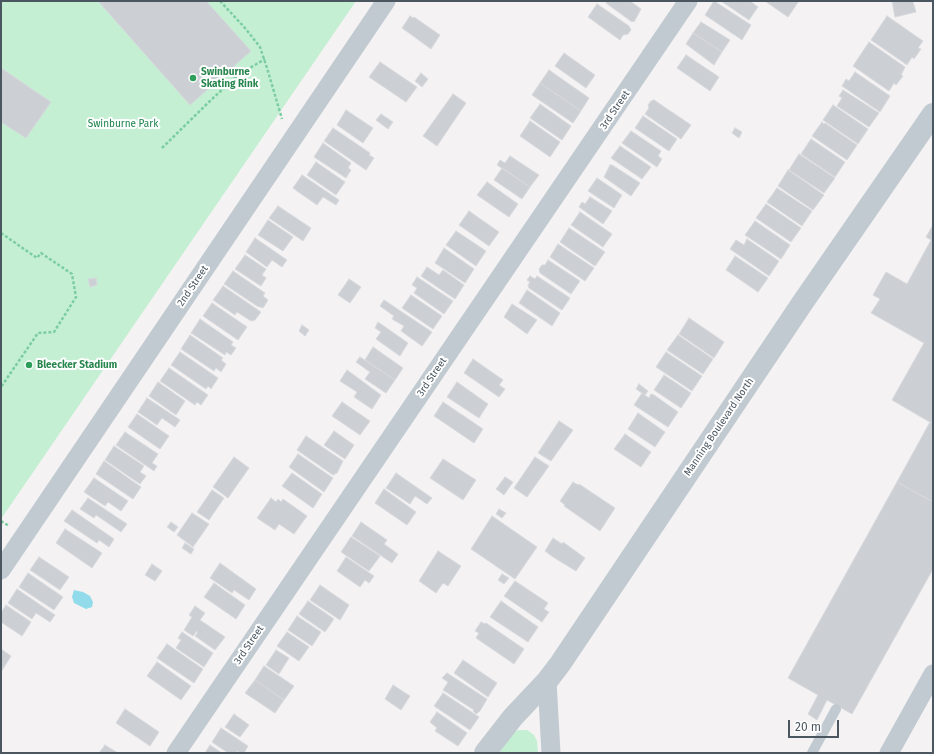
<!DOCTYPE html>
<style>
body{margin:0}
#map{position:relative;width:934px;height:754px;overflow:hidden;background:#f4f2f2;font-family:"Fira Sans",sans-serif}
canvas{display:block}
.frame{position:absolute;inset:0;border:2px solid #4a5660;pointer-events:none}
.scale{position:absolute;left:788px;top:720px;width:51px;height:18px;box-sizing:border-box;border:2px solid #4a5660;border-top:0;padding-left:5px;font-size:12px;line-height:14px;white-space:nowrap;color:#4a5660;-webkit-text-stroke:3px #fff;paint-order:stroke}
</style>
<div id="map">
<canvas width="934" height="754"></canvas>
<div class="frame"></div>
<div class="scale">20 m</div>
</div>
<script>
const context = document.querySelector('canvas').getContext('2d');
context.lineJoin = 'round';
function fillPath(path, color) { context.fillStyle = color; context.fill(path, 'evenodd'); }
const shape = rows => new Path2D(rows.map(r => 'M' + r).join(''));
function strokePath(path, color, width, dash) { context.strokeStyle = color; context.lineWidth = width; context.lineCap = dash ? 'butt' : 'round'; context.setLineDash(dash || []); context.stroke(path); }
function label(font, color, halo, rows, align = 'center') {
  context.font = font + ' "Fira Sans",sans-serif'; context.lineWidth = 4; context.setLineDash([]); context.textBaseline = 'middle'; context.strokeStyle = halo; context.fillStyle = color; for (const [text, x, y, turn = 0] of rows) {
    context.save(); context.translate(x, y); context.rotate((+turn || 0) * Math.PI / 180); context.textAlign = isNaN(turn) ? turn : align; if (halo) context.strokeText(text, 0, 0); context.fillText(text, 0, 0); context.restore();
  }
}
fillPath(shape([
 [1,1,356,1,1,519],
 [518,730,527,730,534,735,537,741,538,753,499,753,512,734]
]), '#c4efd3');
fillPath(shape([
 [74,590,83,592,90,596,93,602,92,607,86,609,74,603,72,597]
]), '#92dbeb');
const building = shape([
 [98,1,206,1,251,51,190,105,98,1],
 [607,1,630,1,641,9,634,22,633,21,632,22,606,3,607,1],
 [714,1,751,25,742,40,705,15,714,1],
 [721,1,750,1,758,7,749,20,721,1],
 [765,1,799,1,788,17,765,1],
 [892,1,915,1,913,2,916,12,895,17,892,1],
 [597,4,629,26,631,30,628,34,623,35,620,40,588,17,597,4],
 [410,16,413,18,414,17,440,35,431,49,402,28,410,16],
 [887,16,923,41,918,48,921,49,914,59,912,57,907,65,871,40,887,16],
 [701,22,730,40,722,52,693,33,701,22],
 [693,33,722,52,714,65,686,44,693,33],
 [869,42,905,67,901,75,903,76,896,85,894,83,889,91,853,66,869,42],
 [564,53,595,75,586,88,555,66,564,53],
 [686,55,719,77,710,91,677,68,686,55],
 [380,62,417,87,406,102,369,77,380,62],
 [1,68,51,102,26,138,1,122,1,68],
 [549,70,589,98,581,111,540,83,549,70],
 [855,72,890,96,880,112,842,86,846,79,849,81,855,72],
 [421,73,428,79,422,87,415,81,421,73],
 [540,83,581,111,573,123,532,95,540,83],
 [843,90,879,113,869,127,837,106,842,98,839,96,843,90],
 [453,94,466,103,437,146,423,136,453,94],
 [654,100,691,125,681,139,645,114,649,108,648,105,651,101,654,100],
 [540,104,571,126,562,140,530,118,540,104],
 [833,105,868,129,858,144,823,120,833,105],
 [346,110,373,128,363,143,337,125,346,110],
 [381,114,393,122,388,129,376,120,381,114],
 [643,116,677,139,669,151,635,128,643,116],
 [530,121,560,142,550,157,520,136,530,121],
 [822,122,824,124,825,123,857,145,847,160,812,136,822,122],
 [333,128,370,153,369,155,374,158,366,170,324,141,333,128],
 [735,128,742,132,739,138,732,133,735,128],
 [631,131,661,151,658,156,662,159,657,167,622,143,631,131],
 [811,139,845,162,835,177,801,154,811,139],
 [323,143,351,163,348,168,351,170,346,178,314,157,323,143],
 [620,146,651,167,642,179,611,158,620,146],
 [799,154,835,178,824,193,789,170,799,154],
 [510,156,539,175,530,187,497,165,500,160,505,163,510,156],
 [316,162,345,182,336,195,307,175,316,162],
 [610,165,612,165,640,183,631,196,604,177,610,165],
 [502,168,530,187,522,199,494,180,502,168],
 [788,170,824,195,813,210,778,186,788,170],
 [302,175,339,200,336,205,323,197,317,205,297,191,293,188,302,175],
 [597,178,622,195,614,208,588,191,597,178],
 [487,182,518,204,509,217,477,195,487,182],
 [777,188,812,211,802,226,767,202,777,188],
 [590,197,612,211,603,224,579,207,582,202,585,204,590,197],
 [766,204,801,228,791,242,756,218,766,204],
 [278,206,311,228,303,241,269,218,278,206],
 [469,211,499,232,489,246,459,225,469,211],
 [580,212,612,234,603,247,571,225,580,212],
 [268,220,293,237,283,251,258,235,268,220],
 [755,221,790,245,781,259,745,235,755,221],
 [933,225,933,424,892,400,924,343,871,313,880,299,873,295,886,272,907,284,931,240,926,237,933,225],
 [569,228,605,252,595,266,560,242,569,228],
 [456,231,486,251,476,266,446,245,456,231],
 [255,238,287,260,282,267,272,260,267,267,246,252,255,238],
 [747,239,779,261,769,276,730,249,736,240,744,245,747,239],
 [558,244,594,268,585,281,550,257,558,244],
 [444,248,474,269,465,283,435,263,444,248],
 [245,255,266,269,262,275,266,278,261,286,235,269,245,255],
 [735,256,768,278,758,292,726,270,735,256],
 [548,260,580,281,571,294,540,273,539,269,542,265,545,265,548,260],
 [427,267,439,275,443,270,464,285,455,299,421,276,427,267],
 [233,271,265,293,263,296,268,300,263,308,257,306,224,284,233,271],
 [530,276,535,279,537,276,570,298,562,310,529,288,528,285,530,282,527,280,530,276],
 [417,277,453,301,444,314,414,293,417,288,412,285,417,277],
 [96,278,97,285,90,287,88,279,96,278],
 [349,279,361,287,350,303,338,295,349,279],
 [223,286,261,312,255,320,251,321,237,312,235,315,213,300,223,286],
 [527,290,560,313,552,326,519,303,527,290],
 [411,295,442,316,433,329,402,308,411,295],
 [384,300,432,332,422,346,401,331,404,326,392,319,394,316,380,306,384,300],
 [212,303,247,327,238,340,203,316,212,303],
 [512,304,537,320,527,334,504,317,512,304],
 [689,318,724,342,714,358,679,334,689,318],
 [200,319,233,342,231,345,236,348,231,355,226,352,225,355,191,333,200,319],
 [378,322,408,343,400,356,376,339,381,332,375,328,378,322],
 [302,325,309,330,305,336,299,331,302,325],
 [190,335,223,358,221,360,226,364,221,372,216,368,214,371,181,349,190,335],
 [678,335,713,359,703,374,667,350,678,335],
 [373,347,403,368,395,380,365,360,373,347],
 [180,352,218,378,211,389,208,386,206,389,171,365,180,352],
 [666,352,702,376,692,391,656,367,666,352],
 [360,357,395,380,386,393,365,379,370,372,356,362,360,357],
 [473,359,503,380,499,385,505,389,499,397,464,373,473,359],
 [169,368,208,395,201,405,197,402,195,405,160,381,169,368],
 [347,370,381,395,372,409,354,397,357,392,340,381,347,370],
 [664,375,691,393,681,408,654,390,664,375],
 [158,382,185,401,176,415,149,396,158,382],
 [457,382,488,404,479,418,447,397,457,382],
 [639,384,648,391,645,395,636,389,639,384],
 [642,393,649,398,651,394,654,395,678,412,668,427,634,405,642,393],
 [147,398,180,420,175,427,162,418,157,425,138,412,147,398],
 [342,402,370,421,360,435,332,416,342,402],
 [443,402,483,429,474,443,434,416,443,402],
 [638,413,665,432,655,447,628,429,638,413],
 [137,414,169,436,160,449,128,427,137,414],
 [559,421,573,430,551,461,538,453,559,421],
 [930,422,933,424,933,502,897,482,930,422],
 [334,431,354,445,345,459,324,445,334,431],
 [125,432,158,454,152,463,157,466,154,471,116,445,125,432],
 [625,434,651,452,641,467,614,449,625,434],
 [306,436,343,461,337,473,333,475,297,450,306,436],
 [114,446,144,466,140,472,146,476,140,484,105,460,114,446],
 [298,454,333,478,324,492,289,467,298,454],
 [234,457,249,468,228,498,213,487,234,457],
 [535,457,549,466,527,497,514,488,535,457],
 [443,459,476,480,463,500,430,478,443,459],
 [104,461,141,487,133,499,96,474,104,461],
 [292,473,322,494,313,508,282,486,292,473],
 [396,473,432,498,427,504,415,496,410,504,386,488,396,473],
 [505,477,513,482,504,495,496,489,505,477],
 [94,478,128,501,121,511,108,502,105,506,84,492,94,478],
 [573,482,578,485,579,484,615,508,600,531,564,506,565,505,560,501,573,482],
 [897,482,933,502,933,569,852,714,827,700,817,720,808,714,818,695,788,678,897,482],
 [384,489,416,512,407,525,375,503,384,489],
 [212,490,224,498,209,520,197,512,212,490],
 [88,498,127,524,121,532,96,515,94,518,80,509,88,498],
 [271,498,276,502,278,499,281,502,283,499,307,516,294,534,279,524,275,530,257,518,271,498],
 [499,509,506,513,502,518,496,514,499,509],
 [72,510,114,539,109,547,99,540,97,543,64,521,72,510],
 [192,513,209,524,193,547,177,535,192,513],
 [492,516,537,547,515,579,471,549,492,516],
 [171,522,178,527,174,532,167,527,171,522],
 [361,522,387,540,384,544,398,554,392,563,352,536,361,522],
 [65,529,102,553,92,568,56,543,65,529],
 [351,537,380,556,369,571,341,552,351,537],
 [553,538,562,544,563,542,585,558,576,571,553,557,545,551,553,538],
 [185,543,194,549,191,554,182,548,185,543],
 [438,551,461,566,448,586,443,583,436,593,419,581,438,551],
 [39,557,69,577,60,590,30,570,39,557],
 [346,557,374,576,369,583,365,580,360,587,337,571,346,557],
 [220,563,256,589,249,600,234,590,232,593,210,578,220,563],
 [152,564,162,571,155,581,145,575,152,564],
 [28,573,63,597,54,610,19,587,28,573],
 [502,574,509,578,504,584,498,580,502,574],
 [515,581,548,603,544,609,549,612,542,622,504,596,515,581],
 [214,583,245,605,236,619,204,597,214,583],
 [320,585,349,605,340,620,310,600,320,585],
 [17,589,55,615,50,622,36,613,32,619,8,603,17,589],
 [308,601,334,619,325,632,299,614,308,601],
 [501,601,538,627,528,642,490,617,501,601],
 [6,605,31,622,22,636,1,622,1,613,6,605],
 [195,606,205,613,200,620,225,637,215,650,195,636,198,632,197,631,193,636,184,630,192,617,189,615,195,606],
 [297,616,321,632,312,646,288,630,297,616],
 [481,622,485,624,486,623,524,649,514,664,476,638,479,633,475,631,481,622],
 [182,632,213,653,204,667,176,648,181,640,178,638,182,632],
 [287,632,309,647,299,661,277,646,287,632],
 [167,644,203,669,194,683,157,658,167,644],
 [1,649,11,656,1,672,1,649],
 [276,650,289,658,279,674,266,665,276,650],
 [463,660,497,683,488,697,454,673,463,660],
 [157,662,191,686,181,700,147,676,157,662],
 [264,666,294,686,284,700,255,680,264,666],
 [447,673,487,699,480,711,476,714,473,711,474,710,443,690,448,682,442,678,447,673],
 [255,680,284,700,275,713,245,693,255,680],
 [393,685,410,696,401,710,385,699,393,685],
 [443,693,479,717,470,730,434,706,443,693],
 [125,709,159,732,150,746,116,723,125,709],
 [437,712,467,733,458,746,435,731,437,728,430,722,437,712],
 [234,714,249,725,240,737,225,727,234,714],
 [221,728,248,746,244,753,241,753,237,751,235,753,228,753,212,742,221,728],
 [105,745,118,753,99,753,105,745],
 [210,745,222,753,205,753,210,745]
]);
fillPath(building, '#cccfd4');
strokePath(building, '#d7d9dd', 1);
strokePath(shape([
 [220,1,245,28,260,47,267,68,282,119],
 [162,148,211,100,238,75,265,59],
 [1,233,37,258,41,253,72,274,76,297,54,332,38,333,1,387],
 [1,521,9,526]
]), '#7ccda2', 2.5, [3, 2]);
strokePath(shape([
 [812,753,836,709]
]), '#c1cad1', 10);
strokePath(shape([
 [1,570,386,1],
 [547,681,551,753],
 [176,753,688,1],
 [889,753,933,674]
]), '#c1cad1', 19);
strokePath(shape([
 [485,753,513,717,547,681,560,664,803,302,933,114]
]), '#c1cad1', 22);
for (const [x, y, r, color] of [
 [193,78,4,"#2e9e5b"],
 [29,365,4,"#2e9e5b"]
]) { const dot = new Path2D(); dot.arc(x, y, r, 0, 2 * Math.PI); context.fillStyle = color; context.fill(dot); strokePath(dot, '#fff', 1.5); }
label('bold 10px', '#27864d', '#fff', [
 ["Swinburne",201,72],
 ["Skating Rink",201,84],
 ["Bleecker Stadium",37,365]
], 'left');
label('10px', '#4a5660', '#fff', [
 ["3rd Street",615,110,-56],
 ["2nd Street",193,286,-56],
 ["3rd Street",432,377,-56],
 ["Manning Boulevard North",719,427,-56],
 ["3rd Street",249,645,-56]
]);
label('10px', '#1a814a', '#fff', [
 ["Swinburne Park",123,124]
]);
</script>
